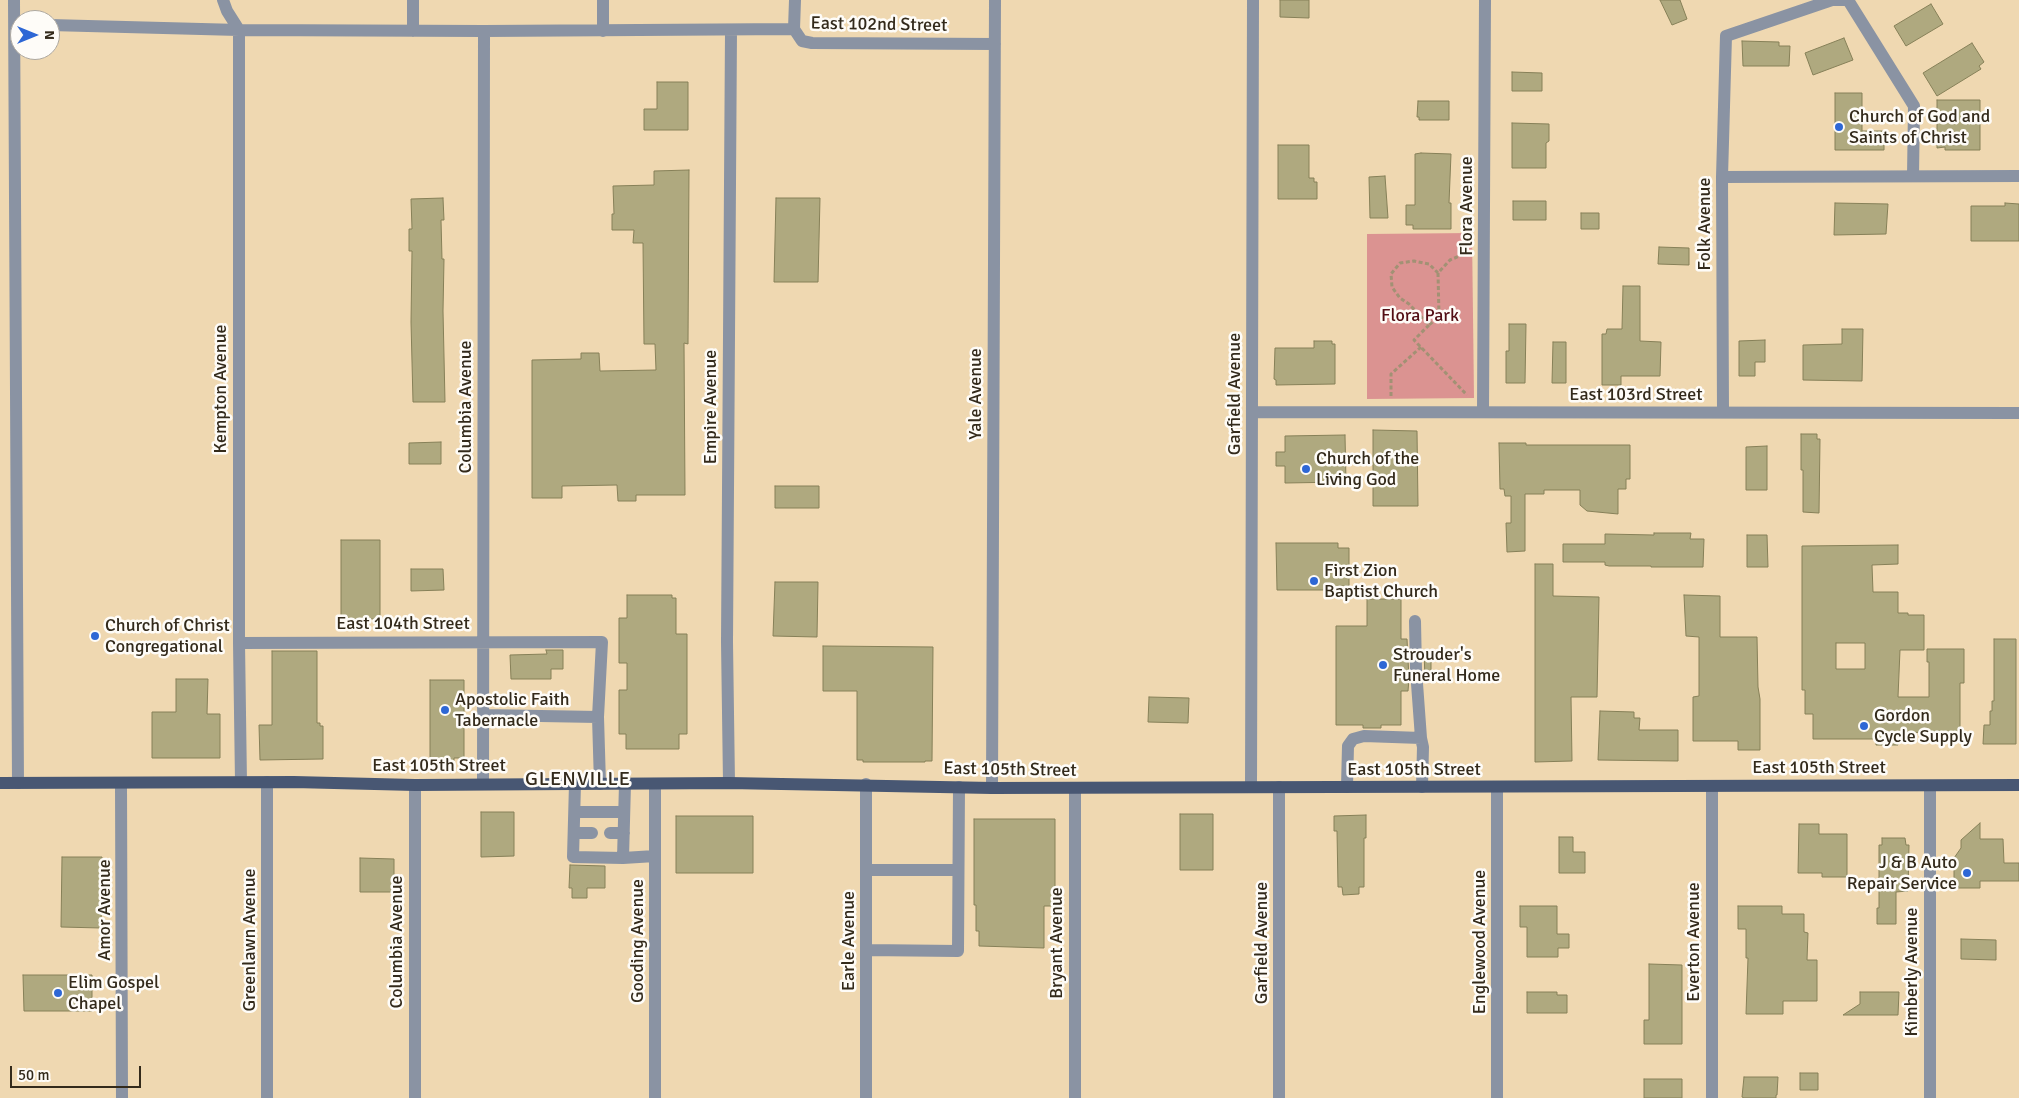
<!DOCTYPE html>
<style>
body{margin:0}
#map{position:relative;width:2019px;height:1098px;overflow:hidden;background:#efd8b1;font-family:Signika,sans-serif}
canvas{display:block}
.north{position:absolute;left:10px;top:10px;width:50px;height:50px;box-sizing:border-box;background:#fefcf8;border:1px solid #ada8a0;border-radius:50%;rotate:90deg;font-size:14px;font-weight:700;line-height:20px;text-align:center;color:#332a1b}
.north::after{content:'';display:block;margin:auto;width:18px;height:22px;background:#2e67d5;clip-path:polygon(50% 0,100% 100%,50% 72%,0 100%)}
.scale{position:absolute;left:10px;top:1066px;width:131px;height:22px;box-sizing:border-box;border:2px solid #332a1b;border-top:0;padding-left:6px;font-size:15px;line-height:18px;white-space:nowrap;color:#332a1b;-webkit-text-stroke:4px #fefcf8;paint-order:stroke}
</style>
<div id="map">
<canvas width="2019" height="1098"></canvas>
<div class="north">N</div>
<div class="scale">50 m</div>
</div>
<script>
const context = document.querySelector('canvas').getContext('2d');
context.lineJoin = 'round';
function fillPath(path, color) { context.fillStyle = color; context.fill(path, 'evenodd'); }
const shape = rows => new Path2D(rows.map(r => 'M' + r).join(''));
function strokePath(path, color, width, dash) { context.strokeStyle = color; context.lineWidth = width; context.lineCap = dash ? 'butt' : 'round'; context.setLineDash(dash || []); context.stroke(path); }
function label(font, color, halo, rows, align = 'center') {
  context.font = font + ' Signika,sans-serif'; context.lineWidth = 5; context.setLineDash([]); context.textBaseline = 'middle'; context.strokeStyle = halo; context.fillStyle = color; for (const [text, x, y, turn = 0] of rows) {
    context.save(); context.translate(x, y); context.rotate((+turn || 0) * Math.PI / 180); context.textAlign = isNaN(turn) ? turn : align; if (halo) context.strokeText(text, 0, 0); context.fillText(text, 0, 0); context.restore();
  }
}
fillPath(shape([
 [1472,233,1474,398,1367,399,1367,234]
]), '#db9391');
const building = shape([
 [1280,0,1309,0,1309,18,1280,17,1280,0],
 [1660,0,1680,0,1687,19,1672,25,1660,0],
 [1931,4,1943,24,1906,46,1894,26,1931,4],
 [1844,38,1853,60,1813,75,1805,53,1844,38],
 [1742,41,1779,42,1779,46,1790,46,1789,66,1743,66,1742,41],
 [1972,43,1984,62,1979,66,1981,69,1937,96,1923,73,1972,43],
 [1512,72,1542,73,1542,91,1512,91,1512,72],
 [657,82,688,82,688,130,644,130,644,109,657,109,657,82],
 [1835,93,1862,93,1862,131,1884,131,1884,150,1835,150,1835,93],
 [1937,100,1980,100,1980,150,1945,150,1945,147,1937,148,1937,100],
 [1418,101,1449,101,1449,120,1419,120,1419,117,1417,117,1418,101],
 [1512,123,1549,124,1549,141,1546,143,1546,168,1512,168,1512,123],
 [1278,145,1309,145,1309,178,1314,178,1314,182,1317,182,1317,199,1278,199,1278,145],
 [1421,153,1451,154,1449,203,1451,203,1451,229,1413,229,1413,225,1406,225,1406,205,1415,205,1415,154,1421,153],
 [689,170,688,344,684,343,685,495,636,495,636,501,618,501,617,485,562,486,562,498,532,498,532,360,581,359,581,353,599,353,600,371,656,370,655,344,644,344,643,243,633,243,634,230,612,230,612,214,614,214,613,186,654,185,654,171,689,170],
 [1385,176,1388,218,1370,218,1369,177,1385,176],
 [443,198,444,220,441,220,442,259,444,259,443,311,445,402,413,402,411,322,412,251,409,251,409,229,412,229,411,199,443,198],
 [776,198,820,198,818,282,774,282,776,198],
 [1513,201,1546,201,1546,220,1513,220,1513,201],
 [1835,203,1888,204,1886,234,1834,235,1835,203],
 [2005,203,2019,204,2019,241,1971,241,1971,206,2005,206,2005,203],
 [1581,213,1599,213,1599,229,1581,229,1581,213],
 [1659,247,1689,248,1689,265,1658,264,1659,247],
 [1623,286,1640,286,1640,341,1661,342,1660,376,1621,376,1621,385,1602,385,1602,334,1606,334,1607,329,1622,329,1623,286],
 [1509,324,1526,324,1525,383,1506,383,1506,351,1509,351,1509,324],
 [1842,329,1863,329,1862,381,1803,380,1803,345,1842,344,1842,329],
 [1765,340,1765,362,1755,362,1755,376,1739,376,1739,341,1765,340],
 [1314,341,1332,341,1332,344,1335,344,1335,384,1276,385,1276,380,1274,379,1275,348,1314,348,1314,341],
 [1553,342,1566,342,1566,383,1552,383,1553,342],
 [1373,430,1417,431,1418,506,1373,506,1373,430],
 [1801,434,1817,434,1817,439,1820,439,1819,513,1803,512,1803,470,1801,470,1801,434],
 [1345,435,1346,482,1285,483,1285,466,1276,466,1276,452,1285,452,1285,436,1345,435],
 [441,442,441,464,409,464,409,443,441,442],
 [1499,443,1526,443,1526,445,1630,445,1630,479,1626,479,1626,489,1618,489,1618,514,1587,511,1580,505,1580,490,1544,490,1544,494,1525,494,1525,551,1507,552,1506,523,1511,523,1511,496,1505,496,1504,489,1500,489,1499,443],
 [1767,446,1767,490,1746,490,1746,447,1767,446],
 [775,486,819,486,819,508,775,508,775,486],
 [1654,533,1691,533,1690,539,1704,539,1703,567,1651,567,1651,566,1609,566,1605,565,1605,562,1563,562,1563,544,1605,544,1605,534,1654,535,1654,533],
 [1747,535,1767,535,1768,567,1747,567,1747,535],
 [341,540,380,540,380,619,341,619,341,540],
 [1276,543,1338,543,1338,548,1349,548,1349,586,1338,586,1338,590,1277,590,1276,543],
 [1898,545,1898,564,1872,565,1873,592,1898,592,1898,613,1908,613,1908,615,1924,615,1924,650,1900,650,1898,697,1929,697,1929,662,1927,662,1927,649,1964,649,1964,683,1960,683,1960,731,1898,733,1898,745,1876,745,1876,739,1813,739,1813,714,1805,714,1805,690,1802,690,1802,546,1898,545],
 [1836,643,1865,643,1865,669,1836,669,1836,643],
 [1535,564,1553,564,1553,596,1599,597,1597,697,1571,697,1572,761,1535,762,1535,564],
 [411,569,443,569,444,590,411,591,411,569],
 [775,582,818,582,817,637,773,636,775,582],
 [627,595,672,595,672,598,676,598,676,634,687,634,687,734,679,734,679,749,626,749,626,734,619,734,619,690,627,690,627,663,619,663,619,618,627,618,627,595],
 [1684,595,1720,596,1720,637,1757,637,1758,687,1760,699,1760,750,1738,750,1738,741,1693,741,1693,697,1699,696,1699,637,1686,636,1684,595],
 [1367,599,1401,599,1401,639,1407,639,1409,679,1408,691,1401,691,1401,725,1381,725,1381,728,1363,728,1363,725,1336,725,1336,626,1367,626,1367,599],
 [1994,639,2016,639,2016,744,1983,744,1984,725,1990,725,1990,711,1992,711,1992,701,1994,701,1994,639],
 [823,646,933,647,932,761,925,761,925,762,863,762,863,760,857,760,857,691,823,691,823,646],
 [546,650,563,650,563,669,551,669,551,679,511,679,510,655,547,654,546,650],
 [272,651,317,651,317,723,320,723,320,726,323,726,323,759,260,760,259,725,272,725,272,651],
 [1424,651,1431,651,1431,679,1425,679,1424,651],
 [176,679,208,679,207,714,220,714,220,758,152,758,152,712,176,712,176,679],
 [430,680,464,680,464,758,454,758,454,761,437,761,437,758,430,758,430,680],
 [1149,697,1189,698,1188,723,1148,722,1149,697],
 [1600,711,1634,712,1634,718,1640,718,1639,730,1678,730,1678,761,1598,760,1600,711],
 [481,812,514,812,514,856,481,857,481,812],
 [1180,814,1213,814,1213,870,1180,870,1180,814],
 [1366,815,1366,838,1364,838,1364,887,1359,887,1359,894,1343,895,1342,887,1338,887,1337,831,1334,831,1334,816,1366,815],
 [676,816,753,816,753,873,676,873,676,816],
 [974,819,1055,819,1055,906,1044,906,1044,948,979,946,979,931,976,931,976,905,974,905,974,819],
 [1980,823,1980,839,2003,839,2004,863,2019,863,2019,881,1980,881,1980,888,1954,888,1954,858,1961,848,1961,840,1980,823],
 [1799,824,1819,824,1819,834,1847,834,1847,877,1822,877,1822,873,1798,873,1799,824],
 [1559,837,1573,837,1573,852,1585,852,1585,873,1559,873,1559,837],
 [1882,838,1905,838,1906,845,1909,845,1908,891,1896,892,1896,924,1877,924,1877,908,1879,908,1879,845,1882,845,1882,838],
 [62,857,102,857,101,928,61,927,62,857],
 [360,858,394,859,394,892,360,892,360,858],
 [570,865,605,866,605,888,587,888,587,898,572,898,572,888,569,888,570,865],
 [1520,906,1557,906,1557,934,1569,934,1569,948,1558,948,1558,957,1527,957,1527,927,1520,927,1520,906],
 [1738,906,1782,906,1782,914,1804,914,1804,932,1808,933,1807,960,1817,960,1817,1001,1783,1001,1783,1014,1746,1014,1748,958,1746,958,1746,929,1738,929,1738,906],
 [1961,939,1996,940,1996,960,1961,959,1961,939],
 [1649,964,1682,965,1682,1044,1644,1044,1644,1020,1649,1020,1649,964],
 [23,975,92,975,92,1011,24,1011,23,975],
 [1527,992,1557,992,1557,995,1567,995,1567,1013,1527,1013,1527,992],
 [1860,992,1899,992,1898,1015,1843,1015,1860,1004,1860,992],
 [1800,1073,1818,1073,1818,1090,1800,1090,1800,1073],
 [1744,1077,1778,1077,1777,1095,1776,1095,1776,1098,1744,1098,1742,1097,1744,1077],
 [1644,1079,1682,1079,1682,1098,1644,1098,1644,1079]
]);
fillPath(building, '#afa97f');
strokePath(building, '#868058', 1);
strokePath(shape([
 [1438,273,1439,316,1429,325,1409,304,1400,298,1392,287,1391,274,1400,263,1414,261,1429,264,1438,273,1450,260,1469,252],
 [1429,325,1414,340,1467,395],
 [1391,396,1391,374,1421,347]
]), '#a29174', 3, [4, 2.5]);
strokePath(shape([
 [14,0,18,783],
 [223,0,227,11,239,30,239,643,241,782],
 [50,25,239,30,484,31,794,29],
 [794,29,802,41,812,43,995,44],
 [794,29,795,0],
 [413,31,413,0],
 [603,31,603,0],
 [1722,177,2019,176],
 [1253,412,2019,413],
 [1483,412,1485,0],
 [1723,412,1722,177,1726,36,1832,0,1848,0,1914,106,1913,176],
 [1415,621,1416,670,1421,738],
 [239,643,602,642,598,717],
 [483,715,598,717,600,784],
 [121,783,122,1098],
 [729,783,727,642,731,31],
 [483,784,484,31],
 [575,784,573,857,623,858,625,784],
 [655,784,655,1098],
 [866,784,866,1098],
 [1712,786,1712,1098],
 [1930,786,1930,1098],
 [1251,787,1253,0],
 [1279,787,1279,1098],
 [1347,787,1348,746,1353,739,1364,736,1421,738,1423,747,1422,787],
 [1497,787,1497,1098],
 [992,788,995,0],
 [1075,788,1075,1098],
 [575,812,624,812],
 [574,833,592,833],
 [610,833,624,833],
 [623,858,655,856],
 [866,870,958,870],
 [866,950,958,951,959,787],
 [267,1098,267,782],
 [415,1098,415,785]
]), '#8a93a3', 12);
strokePath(shape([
 [0,783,294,782,415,785,729,783,992,788,2019,785]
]), '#485773', 12);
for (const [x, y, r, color] of [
 [1839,127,5,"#2e67d5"],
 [1306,469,5,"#2e67d5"],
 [1314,581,5,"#2e67d5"],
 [95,636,5,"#2e67d5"],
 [1383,665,5,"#2e67d5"],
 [445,710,5,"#2e67d5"],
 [1864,726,5,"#2e67d5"],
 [1967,873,5,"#2e67d5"],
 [58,993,5,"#2e67d5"]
]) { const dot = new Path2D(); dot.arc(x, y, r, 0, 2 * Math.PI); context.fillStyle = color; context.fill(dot); strokePath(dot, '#fefcf8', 2); }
label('18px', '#332a1b', '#fefcf8', [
 ["East 102nd Street",879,25,1],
 ["Flora Avenue",1467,206,-90],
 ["Folk Avenue",1705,224,-90],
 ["Kempton Avenue",221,389,-90],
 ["Yale Avenue",976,394,-90],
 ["Garfield Avenue",1235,394,-90],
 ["East 103rd Street",1636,395],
 ["Columbia Avenue",466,407,-90],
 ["Empire Avenue",711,407,-90],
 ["East 104th Street",403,624],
 ["East 105th Street",439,766],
 ["East 105th Street",1819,768],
 ["East 105th Street",1010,770,1],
 ["East 105th Street",1414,770],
 ["Amor Avenue",105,910,-90],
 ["Greenlawn Avenue",250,940,-90],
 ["Gooding Avenue",638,941,-90],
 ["Earle Avenue",849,941,-90],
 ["Columbia Avenue",397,942,-90],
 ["Englewood Avenue",1480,942,-90],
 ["Everton Avenue",1694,942,-90],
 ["Bryant Avenue",1057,943,-90],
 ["Garfield Avenue",1262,943,-90],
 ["Kimberly Avenue",1912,972,-90]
]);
label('18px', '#332a1b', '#fefcf8', [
 ["Church of God and",1849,117],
 ["Saints of Christ",1849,138],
 ["Church of the",1316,459],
 ["Living God",1316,480],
 ["First Zion",1324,571],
 ["Baptist Church",1324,592],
 ["Church of Christ",105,626],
 ["Congregational",105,647],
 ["Strouder's",1393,655],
 ["Funeral Home",1393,676],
 ["Apostolic Faith",455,700],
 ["Tabernacle",455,721],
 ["Gordon",1874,716],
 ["Cycle Supply",1874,737],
 ["J & B Auto",1957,863,"right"],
 ["Repair Service",1957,884,"right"],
 ["Elim Gospel",68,983],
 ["Chapel",68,1004]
], 'left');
label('18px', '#530e14', '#fefcf8', [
 ["Flora Park",1420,316]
]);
context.letterSpacing = '1px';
label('20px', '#332a1b', '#fefcf8', [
 ["GLENVILLE",578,780]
]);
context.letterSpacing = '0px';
</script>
